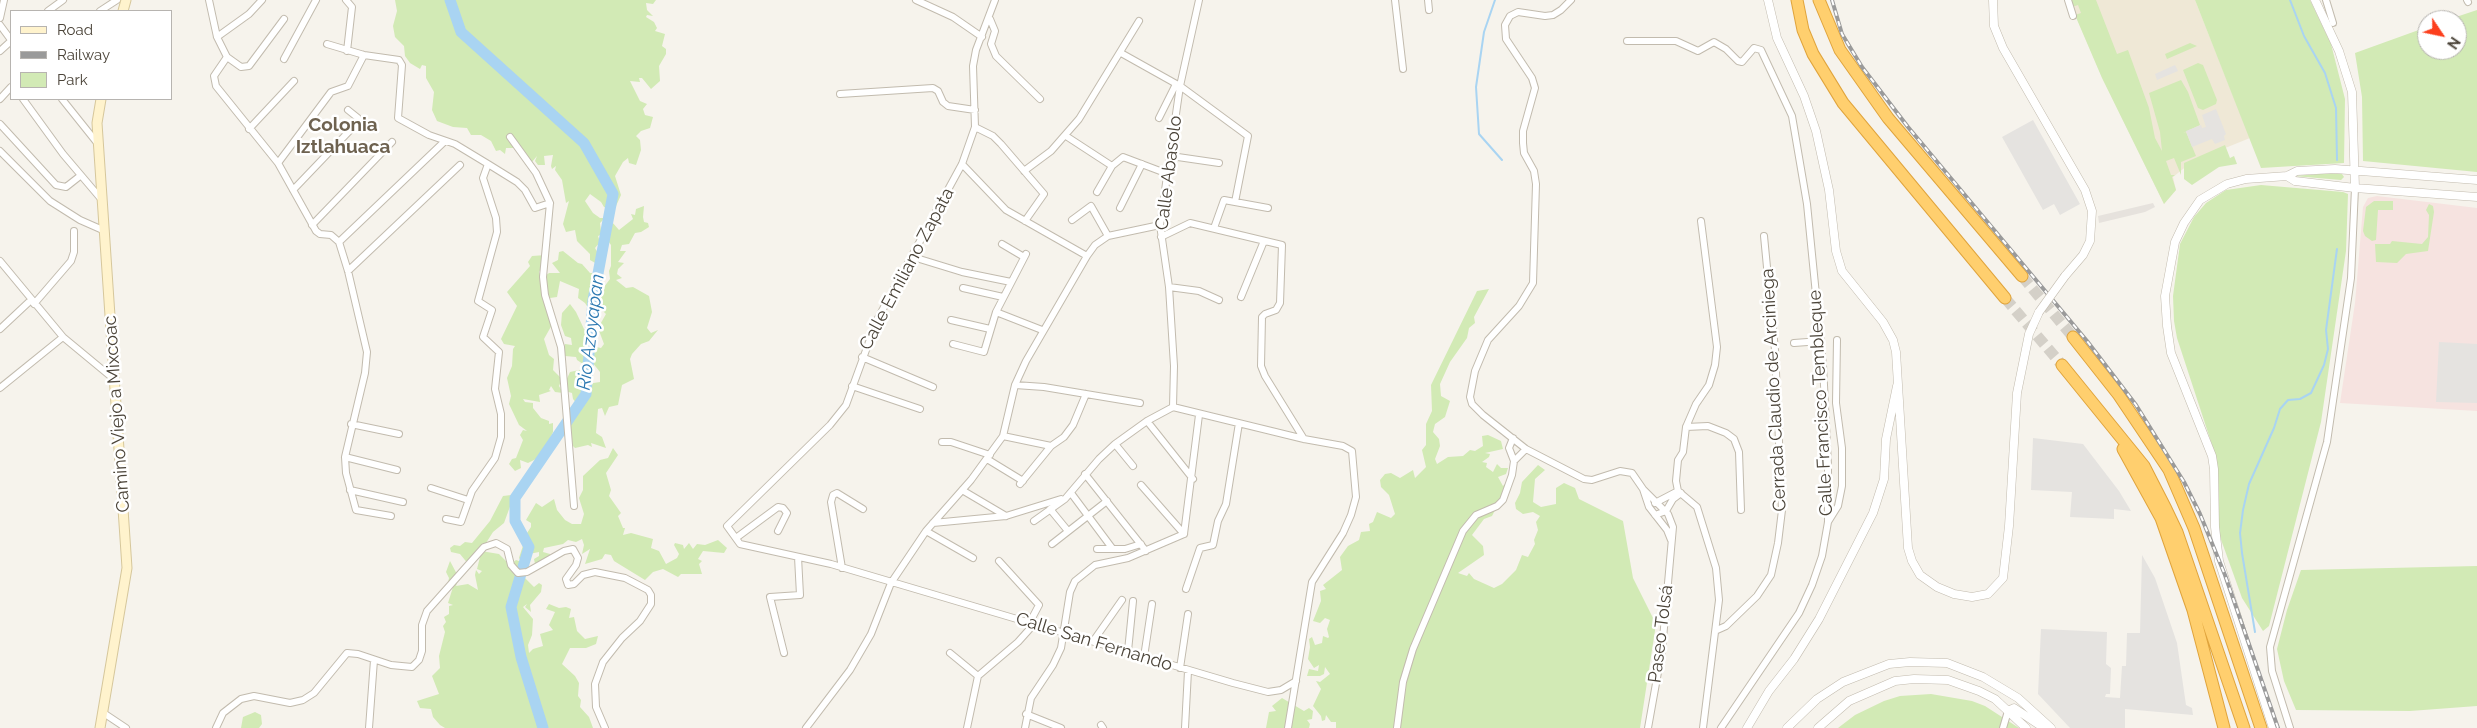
<!DOCTYPE html>
<meta charset="utf-8">
<style>
body{margin:0}
#map{position:relative;width:2477px;height:728px;overflow:hidden;background:#f6f3ec;font-family:Raleway,sans-serif}
canvas{display:block}
.legend{position:absolute;left:10px;top:10px;width:162px;height:90px;box-sizing:border-box;background:#fff;border:1px solid #b7b4b0;margin:0;padding:6px 9px;list-style:none;font-size:15px;color:#4b4439}
.legend li{display:flex;align-items:center;gap:10px;height:25px}
.legend b{width:25px;border:1px solid #b7b4b0}
.north{position:absolute;left:2417px;top:10px;width:50px;height:50px;box-sizing:border-box;background:#fff;border:1px solid #b7b4b0;border-radius:50%;rotate:124deg;font-size:14px;font-weight:700;line-height:20px;text-align:center;color:#4b4439}
.north::after{content:'';display:block;margin:auto;width:18px;height:22px;background:#fc3f1d;clip-path:polygon(50% 0,100% 100%,50% 72%,0 100%)}
</style>
<div id="map">
<canvas width="2477" height="728"></canvas>
<ul class="legend">
<li><b style="height:6px;background:#fff3cd"></b>Road</li>
<li><b style="height:6px;background:#9a9a9a"></b>Railway</li>
<li><b style="height:14px;background:#d2eab5"></b>Park</li>
</ul>
<div class="north">N</div>
</div>
<script>
const context = document.querySelector('canvas').getContext('2d');
context.lineJoin = 'round';
function fillPath(path, color) { context.fillStyle = color; context.fill(path, 'evenodd'); }
const shape = rows => new Path2D(rows.map(r => 'M' + r).join(''));
function strokePath(path, color, width, dash) { context.strokeStyle = color; context.lineWidth = width; context.lineCap = dash ? 'butt' : 'round'; context.setLineDash(dash || []); context.stroke(path); }
function label(font, color, halo, rows, align = 'center') {
  context.font = font + ' Raleway,sans-serif'; context.lineWidth = 5; context.setLineDash([]); context.textBaseline = 'middle'; context.strokeStyle = halo; context.fillStyle = color; for (const [text, x, y, turn = 0] of rows) {
    context.save(); context.translate(x, y); context.rotate((+turn || 0) * Math.PI / 180); context.textAlign = isNaN(turn) ? turn : align; if (halo) context.strokeText(text, 0, 0); context.fillText(text, 0, 0); context.restore();
  }
}
fillPath(shape([
 [2153,203,2155,207,2145,212,2099,223,2098,216]
]), '#e6e2dd');
fillPath(shape([
 [2069,0,2195,0,2250,138,2193,161,2173,177,2176,190,2164,204,2102,77]
]), '#efe8d6');
fillPath(shape([
 [2377,196,2477,208,2477,411,2340,403,2355,303,2363,207,2368,198]
]), '#f6e3e0');
fillPath(shape([
 [395,0,656,0,653,4,646,3,647,10,653,16,647,15,646,17,654,22,657,28,655,31,665,34,662,46,666,49,666,54,659,66,660,81,651,89,642,78,639,78,640,82,630,81,640,101,647,104,643,109,645,115,653,117,650,128,641,131,636,136,640,140,641,150,636,165,629,163,628,158,623,162,615,176,621,195,616,206,610,209,604,207,601,202,590,194,585,201,593,213,600,218,605,218,600,223,601,231,605,220,612,222,619,230,633,219,631,214,635,215,636,209,644,206,643,217,644,222,648,223,649,227,641,232,635,233,629,244,622,245,620,251,626,251,618,262,624,263,618,269,617,274,622,278,616,280,626,288,633,287,649,296,652,312,647,328,651,333,658,330,649,341,641,344,632,354,630,359,634,379,622,385,618,405,609,407,605,416,602,408,598,409,596,433,602,437,606,448,591,443,592,447,588,445,575,448,565,438,564,424,578,405,573,399,572,393,565,391,565,383,570,372,584,369,587,384,600,382,600,372,592,362,583,364,577,360,576,357,565,356,563,351,565,344,572,345,571,338,565,336,561,325,562,313,570,304,576,312,584,329,587,329,590,326,593,341,596,347,601,348,604,344,598,328,606,314,597,305,592,314,585,303,578,298,579,289,560,281,557,297,550,298,546,307,553,323,544,339,549,355,554,359,553,370,562,379,559,386,563,393,555,392,551,386,549,390,551,391,539,395,540,402,523,399,525,402,533,403,533,408,541,418,549,421,549,424,553,423,553,432,543,454,538,458,528,463,520,460,521,468,515,471,509,464,512,459,516,458,523,440,520,435,523,430,527,431,519,425,509,404,511,396,507,378,512,366,513,349,515,346,504,344,501,339,517,306,507,292,530,266,528,262,532,256,546,255,547,260,539,272,541,279,549,273,560,273,552,263,558,260,559,252,563,251,578,263,582,264,590,273,598,273,595,282,600,289,604,287,610,279,609,271,611,266,611,245,603,234,598,236,600,242,595,248,602,260,597,264,590,260,590,254,577,241,575,230,566,232,563,224,569,201,566,203,562,180,555,170,556,166,552,169,551,166,553,155,544,156,545,165,538,165,535,161,537,156,532,162,520,145,516,148,506,148,505,154,500,150,496,151,491,141,481,135,471,135,467,128,453,127,437,121,432,110,434,92,426,78,426,66,422,65,420,69,410,63,405,56,404,46,395,37,393,26,397,11],
 [2069,0,2096,0,2117,54,2128,50,2149,108,2155,138,2162,151,2160,132,2149,93,2181,80,2188,92,2200,125,2183,133,2186,132,2196,156,2181,162,2181,175,2174,158,2166,161,2171,175,2175,175,2172,177,2176,190,2164,204,2102,78,2075,15,2081,13,2078,5,2072,7],
 [2195,0,2310,0,2331,44,2345,99,2344,163,2261,168],
 [2477,10,2477,172,2363,161,2362,97,2355,53,2427,27,2427,50,2457,50,2457,20,2447,20],
 [2190,43,2197,46,2167,59,2165,54],
 [2198,63,2203,65,2217,100,2216,104,2203,110,2198,108,2183,70],
 [2225,145,2230,158,2234,156,2237,164,2219,167,2192,185,2184,179,2184,163],
 [2331,173,2342,174,2344,177,2341,180,2294,176],
 [2261,185,2343,192,2348,194,2346,251,2321,422,2269,626,2263,631,2242,598,2219,534,2218,477,2215,454,2177,338,2174,321,2173,296,2180,244,2194,217,2206,203,2226,190],
 [2374,201,2393,201,2393,210,2378,210,2376,240,2372,241,2365,236,2363,231,2366,207],
 [2429,204,2433,206,2434,212,2428,251,2406,254,2397,263,2376,262,2375,244,2390,244,2392,241,2422,244,2428,237,2429,215,2426,210],
 [1489,289,1474,317,1475,323,1469,328,1467,338,1450,362,1440,384,1441,396,1450,401,1445,417,1435,424,1433,432,1439,439,1440,446,1435,459,1437,464,1448,457,1463,456,1470,450,1475,451,1483,446,1482,436,1488,435,1501,441,1503,449,1485,453,1490,454,1489,457,1482,462,1487,463,1486,467,1493,472,1497,464,1501,468,1508,468,1506,474,1498,477,1503,486,1505,484,1505,491,1492,516,1484,519,1472,535,1483,546,1484,555,1458,573,1467,576,1469,573,1474,579,1494,588,1502,584,1516,570,1522,555,1528,557,1535,544,1534,540,1538,530,1536,522,1540,516,1533,512,1523,514,1516,509,1515,503,1520,493,1522,482,1538,465,1545,470,1535,479,1533,502,1541,507,1556,504,1556,488,1564,483,1575,488,1579,499,1623,521,1633,578,1656,624,1640,728,1336,728,1336,722,1331,722,1326,715,1325,720,1322,721,1321,716,1313,706,1321,689,1316,681,1320,682,1330,674,1325,667,1324,674,1320,676,1307,676,1309,669,1318,671,1319,665,1314,668,1308,659,1310,647,1309,639,1312,637,1315,645,1322,643,1323,636,1328,638,1329,637,1327,629,1330,620,1325,618,1320,623,1313,621,1321,601,1320,591,1326,589,1323,585,1342,570,1340,557,1348,546,1359,540,1361,532,1370,531,1369,524,1373,522,1377,512,1391,518,1395,514,1389,495,1381,487,1380,480,1385,474,1391,473,1400,478,1413,470,1415,478,1426,467,1422,450,1426,445,1426,424,1432,411,1431,385,1477,291],
 [613,448,618,455,606,473,611,490,609,496,621,513,618,516,623,528,625,528,623,535,631,533,653,539,651,548,659,551,666,564,677,558,679,554,674,545,675,543,683,545,684,549,689,543,693,549,697,544,705,545,718,540,727,548,724,553,703,551,698,559,702,561,699,564,702,574,681,574,678,577,663,569,653,572,645,580,614,561,611,555,605,554,602,559,585,564,590,549,582,554,584,545,582,539,576,542,568,540,563,544,544,548,543,552,550,554,552,560,547,565,535,564,534,559,539,556,539,552,524,555,528,561,523,572,524,577,534,587,539,583,542,585,541,592,530,605,531,612,525,607,527,604,523,607,533,619,532,635,528,645,529,653,533,649,543,646,540,634,553,630,549,625,555,612,546,609,549,604,559,608,566,607,571,609,569,618,574,617,577,631,585,639,598,636,596,644,586,648,570,648,562,664,575,676,579,683,578,696,581,700,580,707,589,717,593,728,445,728,440,725,433,717,431,709,420,708,417,701,439,694,432,676,440,668,439,656,445,632,443,626,446,622,444,617,449,614,449,606,453,605,448,603,453,587,448,583,449,578,446,572,450,561,459,578,456,586,468,584,478,590,475,575,476,570,479,574,482,571,477,569,480,557,469,558,471,564,469,565,460,554,451,552,450,548,454,545,460,546,465,542,472,543,490,521,503,496,511,495,512,501,504,523,493,532,481,551,499,554,510,565,516,560,522,562,519,558,527,533,531,527,531,523,526,520,536,503,542,507,554,499,557,510,565,520,572,524,581,524,584,514,579,498,583,490,583,476,600,460,608,458],
 [2477,566,2477,706,2410,711,2296,710,2284,681,2277,649,2287,610,2301,570],
 [1931,694,1972,701,1985,706,2019,728,1838,728,1855,715,1884,701,1900,696],
 [1282,698,1304,711,1309,708,1313,711,1312,719,1307,720,1310,724,1309,728,1266,728,1269,712,1276,711,1272,706],
 [255,712,261,715,262,724,259,728,241,728,243,717]
]), '#d2eab5');
fillPath(shape([
 [2175,65,2178,71,2157,80,2155,74],
 [2216,109,2226,134,2224,136,2225,140,2215,144,2212,139,2192,147,2186,131,2201,125,2202,128,2206,127,2202,115],
 [2033,120,2080,204,2060,215,2054,204,2043,210,2002,137],
 [2439,342,2477,344,2477,403,2436,402],
 [2033,438,2083,444,2119,491,2131,511,2114,509,2114,519,2070,517,2072,492,2031,490],
 [2142,555,2155,578,2177,643,2186,705,2192,708,2193,715,2125,709,2125,728,2070,728,2038,694,2041,629,2107,632,2106,664,2111,668,2110,694,2106,694,2105,697,2120,698,2122,666,2126,666,2127,633,2140,633]
]), '#e5e3e0');
strokePath(shape([
 [1495,0,1484,32,1476,87,1479,134,1502,160],
 [2290,0,2304,36,2325,73,2336,108,2337,160],
 [2255,632,2242,553,2240,533,2243,510,2249,484,2274,428,2280,409,2288,400,2300,399,2311,393,2324,365,2328,349,2326,330,2337,249]
]), '#a9d4f2', 2);
strokePath(shape([
 [450,0,461,32,584,143,613,194,593,300,586,394,515,498,515,521,529,547,511,607,521,657,543,728]
]), '#a9d4f2', 11);
strokePath(shape([
 [2022,276,2073,337],
 [2005,298,2062,365]
]), '#d4d0c8', 11, [11, 5.5]);
const minor = shape([
 [209,0,217,37,227,57,241,67,249,66,284,19],
 [346,0,352,7,347,51],
 [916,0,953,17,982,37],
 [995,0,976,50,973,66,975,127,962,164,877,320,846,405,830,425,727,526,740,544,831,564,1233,683,1268,692,1281,690,1296,681],
 [1395,0,1403,69],
 [1428,0,1429,10],
 [1571,0,1561,10,1553,15,1545,16,1518,12,1510,16,1505,25,1506,39,1532,78,1535,88,1523,131,1523,143,1524,153,1534,171,1536,184,1533,283,1519,306,1488,340,1475,371,1470,397,1472,404,1483,415,1526,449,1584,479,1592,480,1620,471,1632,473,1643,489,1649,507,1667,530,1671,540],
 [2068,0,2073,16],
 [2326,0,2333,23],
 [2467,0,2468,2],
 [48,11,63,0],
 [100,11,117,0],
 [0,18,4,0],
 [990,19,995,31,991,44,996,56,1040,99],
 [0,25,11,40],
 [217,37,249,14,262,0],
 [1627,41,1676,41,1698,51,1714,42,1726,49,1738,61,1742,62,1754,48,1761,50,1792,116,1807,204,1823,365,1828,465,1828,522,1822,556,1812,585,1799,613,1721,728],
 [327,44,364,55,399,60,402,65,398,118,429,135,455,144,488,164,483,178,496,218,497,232,478,301,492,310,483,337,499,352,495,389,501,414,501,437,495,458,472,491,461,522,446,519],
 [0,51,11,41],
 [1121,53,1180,86,1248,136,1235,202],
 [227,57,214,76,216,86,278,163,316,231,320,234,331,235,339,242,348,271,367,352,365,373,345,457,346,473,356,510,391,516],
 [284,59,316,0],
 [840,94,933,88,938,91,943,102,948,106,975,110],
 [0,99,11,87],
 [23,99,63,154,102,200],
 [62,99,98,144],
 [1159,118,1176,84],
 [0,124,56,185,66,187,80,176],
 [975,127,993,136,1001,144,1044,194,1025,221],
 [249,129,294,81],
 [1066,136,1112,166,1123,157,1168,174],
 [510,137,536,173,550,203],
 [0,151,50,201,80,220,105,231],
 [1171,156,1219,163],
 [278,163,331,92,348,86,364,55],
 [488,164,517,182,525,190,535,208,550,203,543,277,545,295,561,347,574,506],
 [962,164,1006,210,1087,256],
 [1024,171,1051,151,1079,119,1139,21],
 [293,190,358,122,358,118,348,110],
 [1097,192,1112,166],
 [1120,208,1142,164],
 [1072,220,1091,206,1108,236],
 [312,225,392,142],
 [1214,228,1224,200,1268,208],
 [1161,237,1190,223,1282,245,1280,303,1276,310,1265,314,1262,317,1261,366,1265,376,1304,439],
 [339,242,445,141],
 [1002,244,1024,257],
 [913,257,962,272,1011,282],
 [0,261,63,337,115,380],
 [348,271,460,165],
 [1169,287,1199,291,1219,300],
 [963,288,1003,297],
 [1241,297,1264,241],
 [34,304,71,261,74,252,74,231],
 [996,312,1042,330],
 [951,320,990,329],
 [0,329,31,300],
 [1794,343,1821,341],
 [953,344,984,352,996,312,1026,254],
 [862,357,933,387],
 [1015,385,1044,387,1140,403],
 [852,386,920,409],
 [0,388,63,337],
 [1173,407,1304,439,1343,446,1352,451,1356,497,1351,515,1343,533,1312,582,1288,728],
 [1173,407,1174,366,1169,287,1160,225,1180,86,1199,0],
 [1147,421,1193,479],
 [351,424,399,434],
 [1686,427,1708,426,1726,433,1734,439,1739,452,1741,510],
 [1003,436,1051,446,1064,437,1073,425,1086,394],
 [942,442,951,442,990,455],
 [1115,444,1133,466],
 [345,457,397,470],
 [987,459,1023,481],
 [1514,461,1526,449],
 [1085,474,1146,551],
 [1020,484,1051,446],
 [1141,485,1184,534],
 [431,488,468,500],
 [350,490,403,502],
 [962,490,1006,516],
 [1644,490,1668,514,1673,527,1662,650,1648,728],
 [1678,491,1676,481,1678,460,1683,452,1686,427,1696,404,1709,385,1715,365,1717,347,1701,221],
 [1678,491,1697,507,1716,568,1719,600,1703,728],
 [1071,493,1112,548],
 [1655,503,1678,491],
 [1050,509,1068,531],
 [1655,515,1666,511,1673,499,1681,493],
 [1034,521,1065,499,1099,459,1115,444,1147,421,1173,407],
 [1828,522,1838,506,1842,486,1842,448,1836,403,1837,340],
 [933,523,1006,516,1061,499],
 [926,531,973,558],
 [1184,534,1199,415],
 [736,538,778,507,783,508,787,513,778,531],
 [1052,544,1107,501],
 [1097,549,1125,549,1141,544],
 [999,561,1039,605,1030,622],
 [842,568,831,502,833,495,837,493,863,509],
 [1186,589,1200,548,1213,545,1218,521,1226,504,1239,423],
 [1717,630,1726,626,1757,596,1771,575,1778,543,1782,510,1775,350,1764,236],
 [1094,640,1122,600],
 [1128,651,1133,601],
 [784,653,770,597,800,595,798,557],
 [950,653,978,676],
 [1144,657,1152,604],
 [1180,668,1188,614],
 [102,712,126,728],
 [1026,714,1061,728],
 [1101,725,1103,728],
 [216,728,223,713,241,699,254,696,290,703,303,700,314,693,347,653,358,654,391,665,412,667,419,660,422,651,422,625,427,611,484,547,496,543,507,549,511,565,518,573,527,572,564,551,573,549,578,558,576,565,566,579,568,585,574,584,583,575,595,572,625,578,648,590,651,595,651,604,640,621,622,638,603,662,595,684,596,707,605,728],
 [369,728,374,660],
 [806,728,850,670,871,634,891,583,926,531,971,480,1003,436,1015,385,1026,361,1087,256,1095,245,1108,236,1160,225],
 [967,728,978,676,1018,642,1035,623],
 [1025,728,1031,698,1053,665,1061,648,1070,592,1075,581,1095,565,1128,558,1184,534],
 [1185,728,1188,671],
 [1397,728,1403,682,1413,649,1463,531,1476,515,1497,506,1503,500,1512,475,1514,461,1509,448,1513,438],
 [2003,728,2008,711],
 [2290,728,2272,671,2270,647,2327,442,2351,278,2355,188]
]);
const tertiary = shape([
 [1768,0,1777,38,1804,96,1816,131,1829,190,1836,251,1842,271,1883,322,1893,340,1896,352,1908,548,1912,561,1920,575,1937,587,1954,594,1972,597,1988,594,2003,578,2009,526,2017,393,2029,334,2039,312],
 [1993,0,1994,26,2003,48,2085,190,2092,211,2090,241,2083,255,2065,276],
 [2315,0,2339,51,2352,92,2355,188],
 [2287,176,2295,181,2355,188,2477,197],
 [2008,711,2014,708,2044,728],
 [1747,728,1769,691,1794,659,1819,619,1873,513,1884,479,1886,439,1897,386],
 [1787,728,1817,699,1843,682,1889,664,1910,662,1947,663,1983,677,2018,698,2051,728],
 [1818,728,1849,701,1895,681,1914,679,1948,680,1979,691,1995,699,2026,728],
 [2273,728,2219,561,2215,527,2214,469,2212,456,2171,353,2167,326,2165,296,2175,242,2184,223,2200,200,2227,184,2246,179,2287,176,2297,171,2335,169,2477,180]
]);
const secondary = shape([
 [123,11,126,0],
 [100,728,127,568,97,123,101,99]
]);
const motorway = shape([
 [1797,0,1803,30,1813,54,1843,103,2005,298],
 [1819,0,1840,50,1888,118,2022,276],
 [2073,337,2118,394,2169,470,2194,528,2261,728],
 [2062,365,2144,466,2166,509,2177,532,2244,728],
 [2123,449,2161,518,2193,610,2224,728]
]);
strokePath(minor, '#c2bbae', 8);
strokePath(tertiary, '#c2bbae', 9);
strokePath(secondary, '#d6c79b', 11);
strokePath(motorway, '#e0a43c', 13);
strokePath(minor, '#fff', 6);
strokePath(tertiary, '#fff', 8);
strokePath(secondary, '#fff3cd', 9);
strokePath(motorway, '#ffcf6e', 11);
const rail = shape([
 [1832,0,1842,34,1862,67,1908,127,2087,341,2136,405,2184,482,2200,514,2225,575,2278,728]
]);
strokePath(rail, '#9a9a9a', 4);
strokePath(rail, '#fff', 2, [5.5]);
const tertiaryBridge = shape([
 [2039,312,2065,276]
]);
strokePath(tertiaryBridge, '#c2bbae', 9, []);
strokePath(tertiaryBridge, '#fff', 8);
label('18px', '#4b4439', '#fff', [
 ["Calle Abasolo",1169,173,-83],
 ["Calle Emiliano Zapata",907,269,-62],
 ["Cerrada Claudio de Arciniega",1774,390,-93],
 ["Calle Francisco Tembleque",1821,403,-93],
 ["Camino Viejo a Mixcoac",117,414,-94],
 ["Paseo Tolsá",1661,634,-83],
 ["Calle San Fernando",1094,642,17]
]);
label('bold 19px', '#6e6250', '#fff', [
 ["Colonia",343,125],
 ["Iztlahuaca",343,147]
]);
label('italic 19px', '#2e7ab2', '#fff', [
 ["Rio Azoyapan",591,332,-83]
]);
</script>
